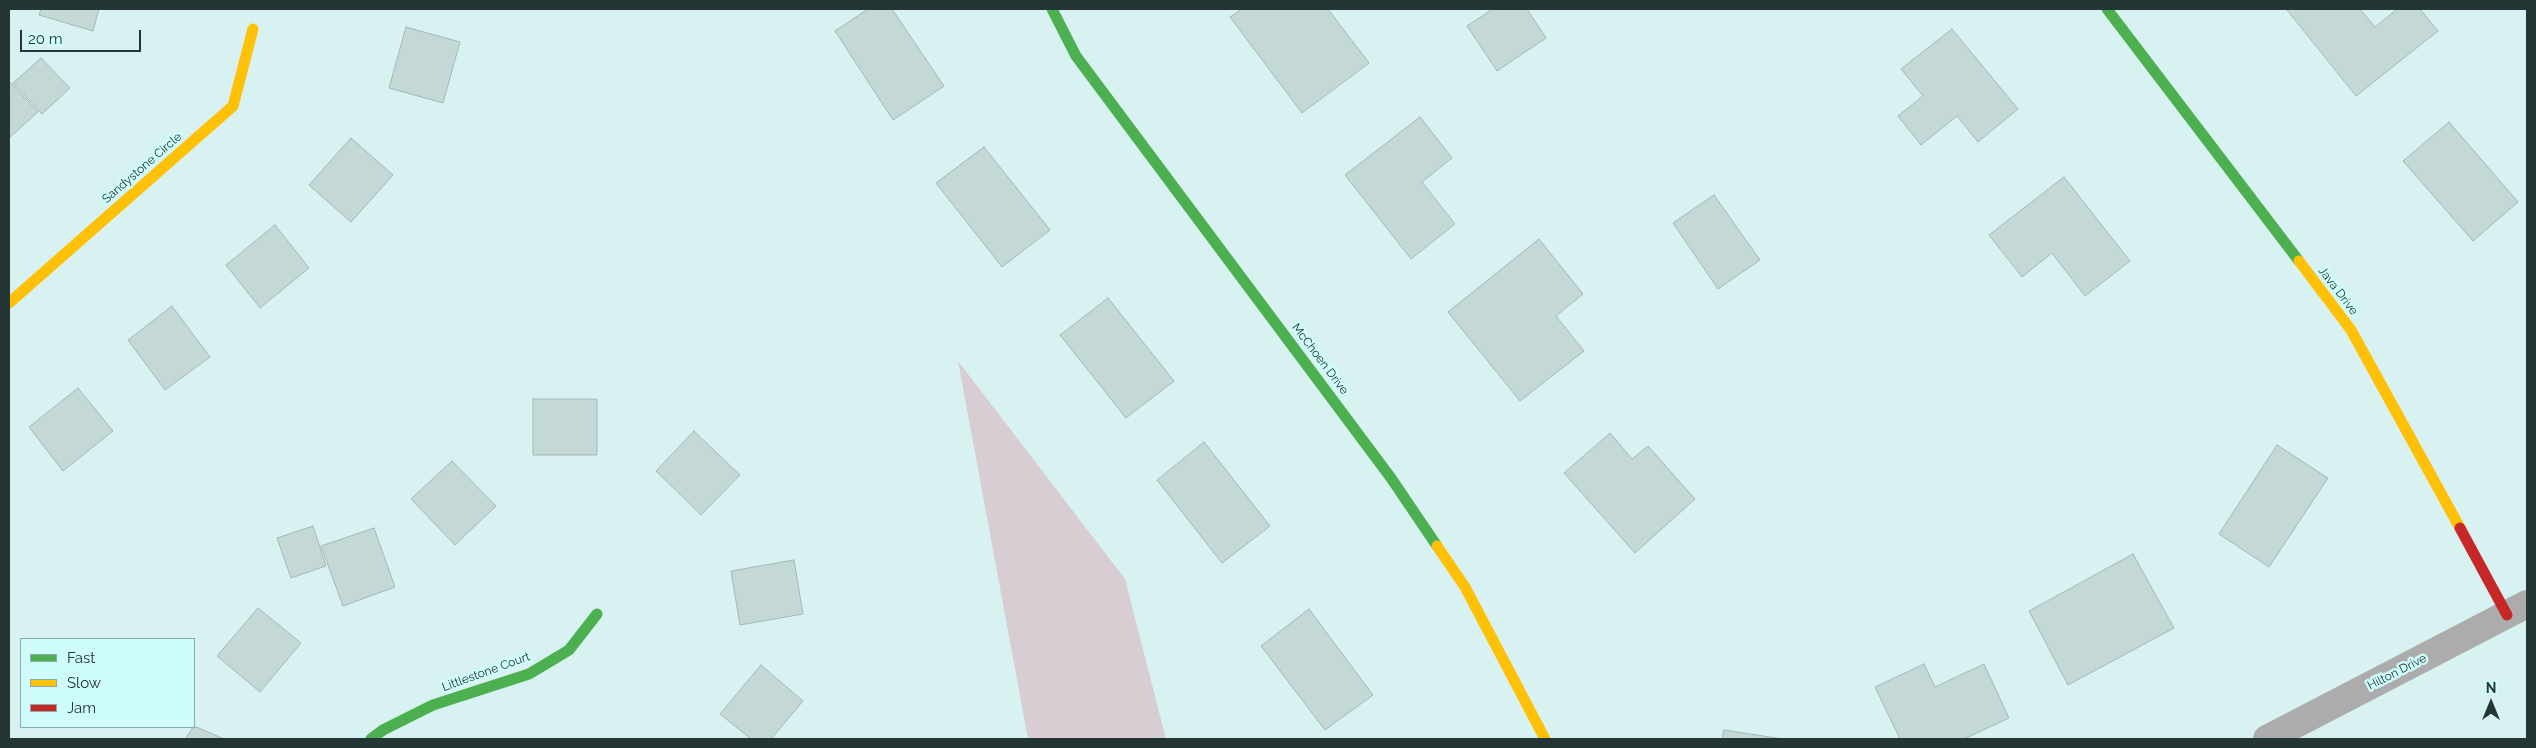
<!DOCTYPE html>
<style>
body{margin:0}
#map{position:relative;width:2536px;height:748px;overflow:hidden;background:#d8f2f1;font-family:Raleway,sans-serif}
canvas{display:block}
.frame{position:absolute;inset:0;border:10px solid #233535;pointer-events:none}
.legend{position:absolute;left:20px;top:638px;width:175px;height:90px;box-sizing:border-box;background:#cefcfb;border:1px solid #8aacac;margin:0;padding:6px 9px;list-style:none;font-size:15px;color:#233535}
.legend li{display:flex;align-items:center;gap:10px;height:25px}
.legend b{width:25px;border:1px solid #8aacac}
.north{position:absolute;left:2466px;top:678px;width:50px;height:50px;-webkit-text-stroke:4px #cefcfb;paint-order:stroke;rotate:0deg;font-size:14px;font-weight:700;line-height:20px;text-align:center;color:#233535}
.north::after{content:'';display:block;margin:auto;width:18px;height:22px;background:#233535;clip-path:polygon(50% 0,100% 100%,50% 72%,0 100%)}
.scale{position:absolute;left:20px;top:30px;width:121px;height:22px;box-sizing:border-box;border:2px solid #233535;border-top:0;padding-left:6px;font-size:15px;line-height:18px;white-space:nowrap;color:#233535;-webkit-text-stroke:4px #cefcfb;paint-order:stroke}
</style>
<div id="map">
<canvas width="2536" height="748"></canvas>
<div class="frame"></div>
<ul class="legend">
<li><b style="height:6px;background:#4caf50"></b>Fast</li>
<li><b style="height:6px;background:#ffc107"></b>Slow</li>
<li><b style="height:6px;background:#c62828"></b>Jam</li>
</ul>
<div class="north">N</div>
<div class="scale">20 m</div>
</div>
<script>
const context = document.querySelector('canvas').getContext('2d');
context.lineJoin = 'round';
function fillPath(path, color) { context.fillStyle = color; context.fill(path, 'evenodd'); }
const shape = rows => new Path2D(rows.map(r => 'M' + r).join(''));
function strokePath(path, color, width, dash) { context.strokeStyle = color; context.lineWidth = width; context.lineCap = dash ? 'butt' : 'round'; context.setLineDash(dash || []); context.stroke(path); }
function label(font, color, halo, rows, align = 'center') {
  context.font = font + ' Raleway,sans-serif'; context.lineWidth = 5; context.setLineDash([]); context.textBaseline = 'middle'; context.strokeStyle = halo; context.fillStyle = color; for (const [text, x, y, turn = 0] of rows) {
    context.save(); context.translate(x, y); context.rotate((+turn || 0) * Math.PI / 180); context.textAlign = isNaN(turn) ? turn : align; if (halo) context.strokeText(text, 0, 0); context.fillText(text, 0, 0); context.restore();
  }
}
fillPath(shape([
 [958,361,1125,579,1166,739,1028,739]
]), '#d7cdd3');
const building = shape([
 [41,9,99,9,93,31,39,15,41,9],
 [868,9,892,9,944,86,893,120,835,31,868,9],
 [1242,9,1328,9,1369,63,1302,113,1230,17,1242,9],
 [1493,9,1527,9,1546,38,1497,71,1467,26,1493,9],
 [2289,9,2360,9,2375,27,2397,9,2420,9,2438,31,2356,96,2287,10,2289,9],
 [406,27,460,42,443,103,389,88,406,27],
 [1952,29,2018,109,1978,142,1957,116,1921,145,1898,116,1923,96,1901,69,1952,29],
 [41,58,70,88,42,114,13,83,41,58],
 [9,81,38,112,9,138,9,81],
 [1420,117,1452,158,1422,182,1455,224,1411,259,1345,175,1420,117],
 [2449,122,2518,202,2473,241,2403,161,2449,122],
 [351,138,393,175,351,222,309,185,351,138],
 [984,147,1050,230,1002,267,936,183,984,147],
 [2064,177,2130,261,2085,296,2052,253,2022,277,1989,235,2064,177],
 [1714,195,1760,260,1718,289,1673,223,1714,195],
 [275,225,309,268,260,308,226,265,275,225],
 [1539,239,1583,294,1556,316,1584,351,1520,401,1448,312,1539,239],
 [1108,298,1174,381,1126,418,1060,335,1108,298],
 [172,306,210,357,165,390,128,340,172,306],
 [78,388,113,431,63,471,29,427,78,388],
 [533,399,597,399,597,455,533,455,533,399],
 [694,431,740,475,701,515,656,471,694,431],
 [1610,433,1632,459,1648,446,1695,499,1635,553,1564,473,1610,433],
 [1204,442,1270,526,1222,563,1157,480,1204,442],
 [2277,445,2328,478,2269,567,2219,534,2277,445],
 [452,461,496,506,455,545,411,499,452,461],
 [313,526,326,566,291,578,277,538,313,526],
 [374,528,395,587,343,606,321,546,374,528],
 [2133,554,2174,628,2068,685,2029,611,2133,554],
 [794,560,803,614,740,625,731,571,794,560],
 [258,608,301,643,260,692,217,656,258,608],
 [1309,609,1373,695,1325,730,1261,646,1309,609],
 [1924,664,1935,687,1984,664,2009,718,1964,739,1900,739,1875,687,1924,664],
 [761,665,803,701,771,739,751,739,720,714,761,665],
 [194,726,224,739,185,739,194,726],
 [1724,730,1783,739,1722,739,1724,730]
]);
fillPath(building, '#c4d8d8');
strokePath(building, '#a3b7b7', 1);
strokePath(shape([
 [2267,739,2527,604]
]), '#adacad', 28);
strokePath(shape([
 [1052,9,1076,56,1391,478,1437,546],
 [2107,9,2299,261],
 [371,739,383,730,433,705,529,674,569,650,597,614]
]), '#4caf50', 11);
strokePath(shape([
 [2299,261,2351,330,2460,528],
 [9,303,233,106,253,29],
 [1437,546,1465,587,1545,739]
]), '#ffc107', 11);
strokePath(shape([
 [2460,528,2507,615]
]), '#c62828', 11);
label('12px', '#233535', '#cefcfb', [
 ["Sandystone Circle",142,168,-41],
 ["Java Drive",2338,291,53],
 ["McChoen Drive",1320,359,53],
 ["Littlestone Court",486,672,-20],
 ["Hilton Drive",2397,672,-27]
]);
</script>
